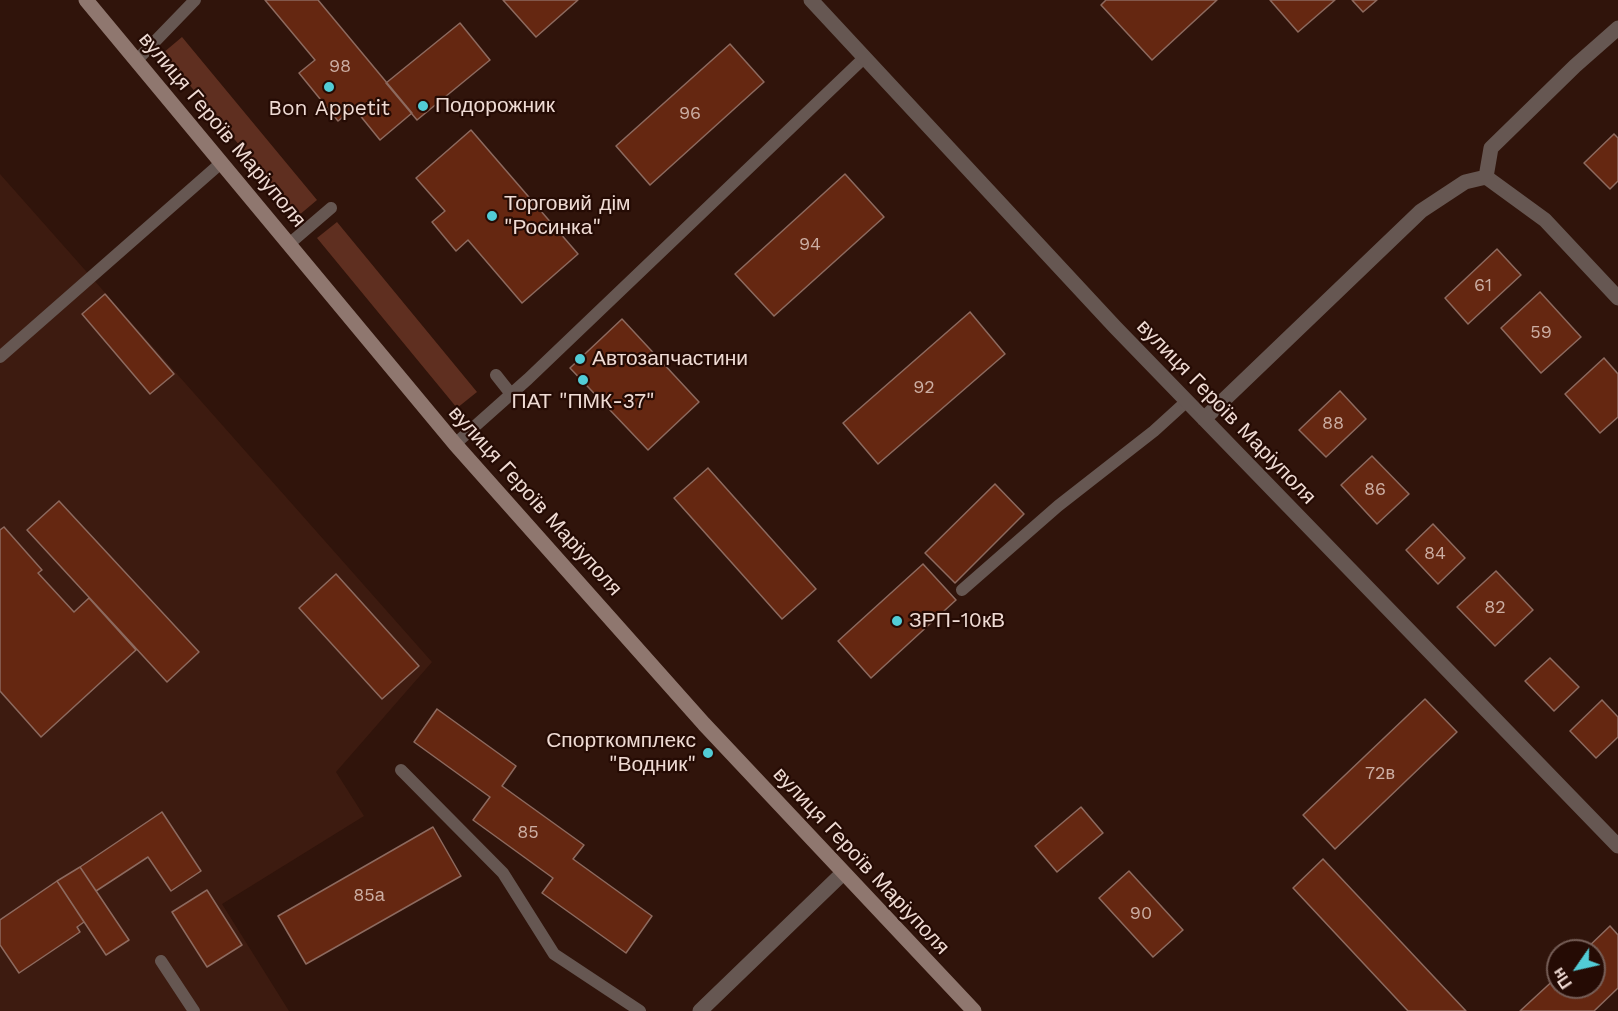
<!DOCTYPE html>
<meta charset="utf-8">
<style>
body{margin:0}
#map{position:relative;width:1618px;height:1011px;overflow:hidden;background:#30140b;font-family:"Work Sans",sans-serif}
canvas{display:block}
.north{position:absolute;left:1546px;top:939px;width:60px;height:60px;box-sizing:border-box;background:#250b04;border:2px solid #765e57;border-radius:50%;rotate:236deg;font-size:16px;font-weight:700;line-height:24px;text-align:center;color:#efdbd4}
.north::after{content:'';display:block;margin:auto;width:21px;height:27px;background:#52ccd6;clip-path:polygon(50% 0,100% 100%,50% 72%,0 100%)}
</style>
<div id="map">
<canvas width="1618" height="1011"></canvas>
<div class="north">Пн</div>
</div>
<script>
const context = document.querySelector('canvas').getContext('2d');
context.lineJoin = 'round';
function fillPath(path, color) { context.fillStyle = color; context.fill(path, 'evenodd'); }
const shape = rows => new Path2D(rows.map(r => 'M' + r).join(''));
function strokePath(path, color, width, dash) { context.strokeStyle = color; context.lineWidth = width; context.lineCap = dash ? 'butt' : 'round'; context.setLineDash(dash || []); context.stroke(path); }
function label(font, color, halo, rows, align = 'center') {
  context.font = font + ' "Work Sans",sans-serif'; context.lineWidth = 4.5; context.setLineDash([]); context.textBaseline = 'middle'; context.strokeStyle = halo; context.fillStyle = color; for (const [text, x, y, turn = 0] of rows) {
    context.save(); context.translate(x, y); context.rotate((+turn || 0) * Math.PI / 180); context.textAlign = isNaN(turn) ? turn : align; if (halo) context.strokeText(text, 0, 0); context.fillText(text, 0, 0); context.restore();
  }
}
fillPath(shape([
 [0,174,432,662,336,772,364,816,222,904,289,1011,0,1011]
]), '#3d1b10');
fillPath(shape([
 [182,37,317,200,298,216,163,53],
 [337,222,477,392,457,408,317,238]
]), '#5f2f20');
const building = shape([
 [265,0,318,0,412,113,380,140,354,108,338,121,299,73,315,60,265,0],
 [503,0,578,0,536,37,503,0],
 [1106,0,1217,0,1152,60,1101,5,1106,0],
 [1270,0,1335,0,1298,32,1270,0],
 [1352,0,1377,0,1363,12,1352,0],
 [460,23,490,60,417,120,386,83,460,23],
 [730,44,764,82,650,185,616,146,730,44],
 [471,130,578,254,522,303,468,240,456,251,432,222,445,211,416,178,471,130],
 [1614,134,1618,138,1618,181,1610,189,1584,163,1614,134],
 [845,174,884,217,774,316,735,274,845,174],
 [1497,249,1521,275,1468,324,1445,298,1497,249],
 [1540,292,1581,337,1541,373,1501,328,1540,292],
 [105,294,174,374,150,394,82,314,105,294],
 [970,312,1005,354,878,464,843,423,970,312],
 [622,319,699,402,648,450,570,368,622,319],
 [1604,358,1618,374,1618,417,1600,433,1565,394,1604,358],
 [1340,391,1366,419,1326,457,1299,430,1340,391],
 [1372,456,1409,494,1377,524,1341,485,1372,456],
 [708,468,816,589,782,619,674,498,708,468],
 [995,484,1024,514,955,583,925,553,995,484],
 [59,501,199,652,167,682,27,530,59,501],
 [1433,524,1465,558,1438,584,1406,550,1433,524],
 [4,527,42,570,38,573,74,612,89,598,136,650,41,737,0,691,0,530,4,527],
 [923,564,956,600,871,678,838,641,923,564],
 [1496,571,1533,610,1495,646,1457,607,1496,571],
 [336,574,419,666,382,699,299,608,336,574],
 [1550,658,1579,687,1554,711,1525,681,1550,658],
 [1425,699,1457,732,1335,849,1303,815,1425,699],
 [1602,700,1618,717,1618,737,1596,758,1570,731,1602,700],
 [437,709,516,766,502,786,584,845,573,859,652,916,626,953,542,893,553,878,473,820,490,797,414,742,437,709],
 [1081,807,1103,833,1057,872,1035,846,1081,807],
 [162,812,201,871,171,891,148,857,96,891,80,867,162,812],
 [433,827,461,876,306,964,278,916,433,827],
 [1323,859,1466,1011,1408,1011,1293,888,1323,859],
 [80,867,129,940,106,955,57,881,80,867],
 [1129,871,1183,930,1153,957,1099,898,1129,871],
 [57,881,84,922,77,927,80,932,19,973,0,945,0,920,57,881],
 [207,890,242,945,207,967,172,912,207,890],
 [1610,926,1618,935,1618,988,1594,1011,1520,1011,1558,976,1558,987,1594,987,1594,951,1584,951,1610,926]
]);
fillPath(building, '#652711');
strokePath(building, '#8d6a5f', 1.5);
strokePath(shape([
 [137,60,195,0],
 [289,244,331,208],
 [0,357,221,163],
 [496,375,511,394],
 [455,444,528,379,865,57],
 [962,590,1058,506,1154,431,1187,401],
 [401,770,503,873,554,954,640,1011],
 [161,961,194,1011]
]), '#665752', 12);
strokePath(shape([
 [811,0,1115,327,1618,846],
 [1486,177,1545,220,1618,298],
 [1204,419,1421,211,1465,182,1486,177,1491,148,1575,66,1618,28],
 [700,1011,843,873]
]), '#665752', 15);
strokePath(shape([
 [86,0,455,444,704,724,974,1011]
]), '#8f776f', 15);
for (const [x, y, r, color] of [
 [329,87,6,"#52ccd6"],
 [423,106,6,"#52ccd6"],
 [492,216,6,"#52ccd6"],
 [580,359,6,"#52ccd6"],
 [583,380,6,"#52ccd6"],
 [897,621,6,"#52ccd6"],
 [708,753,6,"#52ccd6"]
]) { const dot = new Path2D(); dot.arc(x, y, r, 0, 2 * Math.PI); context.fillStyle = color; context.fill(dot); strokePath(dot, '#250b04', 2); }
label('18px', '#ccaea3', null, [
 ["98",340,67],
 ["96",690,114],
 ["94",810,245],
 ["61",1483,286],
 ["59",1541,333],
 ["92",924,388],
 ["88",1333,424],
 ["86",1375,490],
 ["84",1435,554],
 ["82",1495,608],
 ["72в",1380,774],
 ["85",528,833],
 ["85а",369,896],
 ["90",1141,914]
]);
label('21px', '#efdbd4', '#250b04', [
 ["Подорожник",435,106],
 ["Bon Appetit",329,109,"center"],
 ["Торговий дім",504,204],
 ["\"Росинка\"",504,228],
 ["Автозапчастини",592,359],
 ["ПАТ \"ПМК-37\"",583,402,"center"],
 ["ЗРП-10кВ",909,621],
 ["Спорткомплекс",696,741,"right"],
 ["\"Водник\"",696,765,"right"]
], 'left');
label('21px', '#efdbd4', '#250b04', [
 ["вулиця Героїв Маріуполя",222,130,50],
 ["вулиця Героїв Маріуполя",1226,412,46],
 ["вулиця Героїв Маріуполя",535,501,48],
 ["вулиця Героїв Маріуполя",861,861,47]
]);
</script>
